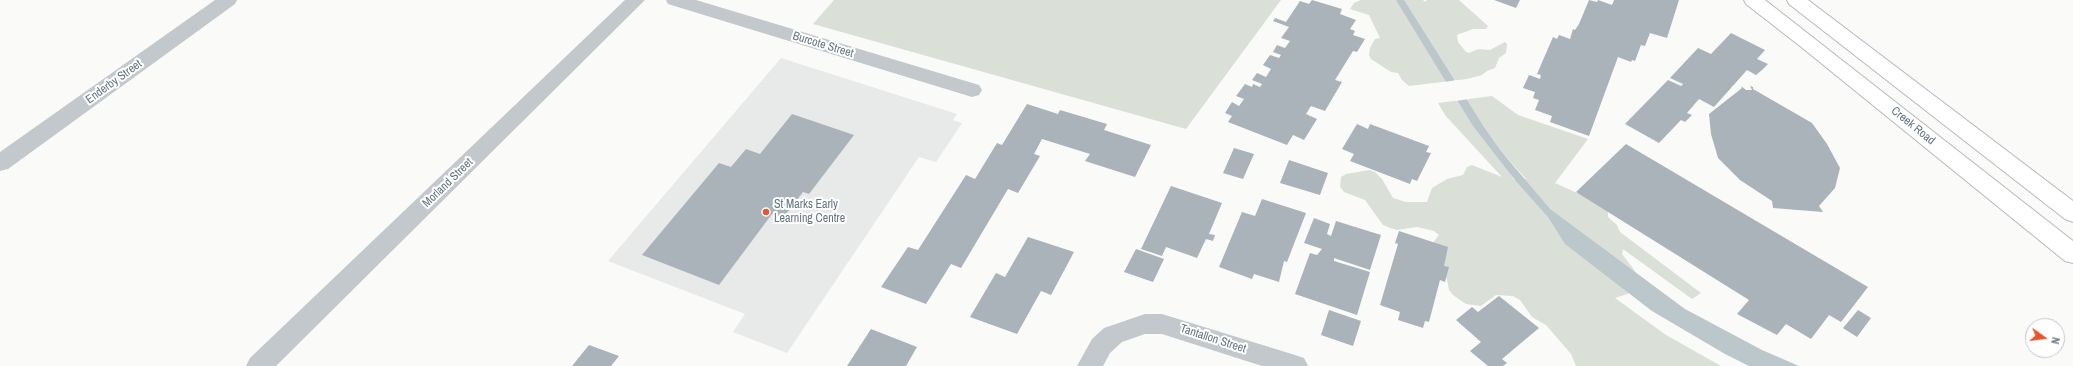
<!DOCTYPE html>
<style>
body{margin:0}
#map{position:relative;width:2073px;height:366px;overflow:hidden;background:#fafaf8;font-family:"Archivo Narrow",sans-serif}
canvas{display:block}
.north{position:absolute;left:2025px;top:318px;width:40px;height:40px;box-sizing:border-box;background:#fff;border:1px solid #c1c8cd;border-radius:50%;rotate:104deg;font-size:11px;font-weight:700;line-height:16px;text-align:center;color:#657683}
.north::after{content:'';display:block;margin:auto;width:14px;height:18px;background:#e4572e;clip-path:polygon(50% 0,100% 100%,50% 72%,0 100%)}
</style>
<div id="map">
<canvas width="2073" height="366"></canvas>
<div class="north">N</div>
</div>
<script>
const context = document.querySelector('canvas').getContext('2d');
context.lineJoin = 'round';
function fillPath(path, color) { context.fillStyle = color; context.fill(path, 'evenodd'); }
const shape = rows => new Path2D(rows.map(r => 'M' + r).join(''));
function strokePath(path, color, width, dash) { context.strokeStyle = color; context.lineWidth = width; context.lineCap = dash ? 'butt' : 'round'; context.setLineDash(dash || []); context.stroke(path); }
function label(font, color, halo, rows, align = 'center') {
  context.font = font + ' "Archivo Narrow",sans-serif'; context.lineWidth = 4; context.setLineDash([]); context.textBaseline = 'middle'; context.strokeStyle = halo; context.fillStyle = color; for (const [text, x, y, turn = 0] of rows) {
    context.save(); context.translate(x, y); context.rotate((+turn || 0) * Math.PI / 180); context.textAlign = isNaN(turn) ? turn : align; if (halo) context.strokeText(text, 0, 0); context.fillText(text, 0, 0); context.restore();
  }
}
fillPath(shape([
 [781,58,957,114,953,120,962,123,936,162,919,157,787,353,733,332,745,314,608,261]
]), '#e8e9e9');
fillPath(shape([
 [834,0,1281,0,1186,129,813,24],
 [1361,0,1423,0,1425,2,1427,0,1459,0,1488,26,1486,29,1473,29,1457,35,1458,42,1466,52,1469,53,1478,49,1490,50,1505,42,1507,44,1506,53,1499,58,1495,68,1487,71,1482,75,1467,79,1409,86,1402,80,1398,73,1391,72,1371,59,1369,55,1370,48,1375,39,1380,38,1369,15,1350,9,1354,3],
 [1492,96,1518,115,1588,139,1555,183,1577,193,1592,194,1608,208,1608,217,1617,225,1620,232,1701,293,1692,299,1623,249,1622,254,1635,271,1630,293,1615,298,1666,335,1721,366,1576,366,1571,354,1546,325,1532,317,1520,300,1513,296,1496,295,1481,306,1466,304,1453,295,1449,290,1445,270,1432,244,1439,235,1434,231,1417,227,1397,230,1390,228,1383,225,1365,200,1344,192,1340,187,1341,177,1346,174,1369,170,1375,172,1382,179,1393,198,1406,202,1427,202,1432,188,1447,179,1463,175,1467,167,1472,165,1502,177,1445,115,1438,103],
 [1482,124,1501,151,1526,179,1514,180]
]), '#dadfd7');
fillPath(shape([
 [1396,0,1404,0,1482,124,1501,151,1550,209,1685,309,1762,350,1799,366,1749,366,1725,354,1652,311,1565,244,1548,217,1515,180,1473,126]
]), '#bbc7cb');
fillPath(shape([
 [1457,80,1469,99,1456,101,1444,82]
]), '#fafaf8');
fillPath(shape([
 [1312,0,1342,9,1340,14,1356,20,1350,29,1355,31,1353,35,1365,39,1357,52,1353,51,1335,80,1342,82,1325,111,1311,106,1306,114,1317,119,1304,140,1293,135,1287,145,1228,122,1232,116,1225,113,1232,102,1239,106,1244,99,1236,96,1245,84,1252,87,1253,84,1260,87,1262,84,1252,80,1257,73,1266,77,1271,69,1263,65,1270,55,1279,58,1281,55,1273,52,1277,45,1285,48,1290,41,1281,38,1289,27,1273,21,1275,18,1286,22,1300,1,1309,4],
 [1494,0,1520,0,1516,8],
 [1589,0,1597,2,1598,0,1612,5,1614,0,1679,0,1667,38,1650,33,1645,46,1641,45,1635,61,1632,60,1631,62,1618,57,1589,136,1550,122,1552,116,1535,110,1539,100,1533,98,1535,92,1523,88,1529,75,1540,79,1541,75,1537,74,1553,37,1557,39,1559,35,1570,39,1573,29,1575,30,1579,24],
 [1731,33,1765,50,1757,59,1768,64,1762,70,1756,75,1747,70,1714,107,1699,99,1687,113,1692,115,1685,122,1681,120,1659,143,1625,124,1668,80,1681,86,1683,84,1670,78,1698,48,1711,54],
 [1741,86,1746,90,1752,90,1750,86,1753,87,1753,89,1812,123,1827,144,1840,168,1835,188,1819,206,1823,212,1773,208,1772,201,1740,180,1718,158,1711,134,1709,114,1742,88],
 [1027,104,1058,114,1060,110,1107,124,1104,130,1151,145,1135,177,1085,161,1090,154,1042,139,1034,154,1040,156,1018,193,1008,189,961,268,951,264,926,304,881,287,908,247,918,250,966,175,975,179,997,143,1002,145],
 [792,114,854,135,809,194,803,192,783,218,772,214,719,285,642,255,719,163,731,167,746,149,760,154],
 [1357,124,1368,129,1370,124,1429,146,1426,152,1431,153,1417,181,1412,179,1410,184,1350,161,1354,154,1342,149],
 [1626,144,1868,287,1841,322,1829,315,1811,339,1786,324,1777,335,1737,314,1749,300,1576,192],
 [1234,148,1254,154,1243,179,1223,173],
 [1289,160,1328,173,1320,195,1280,183],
 [1171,186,1222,203,1209,234,1215,235,1213,241,1206,239,1197,258,1166,247,1162,256,1141,249],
 [1262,199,1306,213,1287,262,1284,261,1279,282,1254,274,1252,279,1219,267,1242,212,1255,216],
 [1314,218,1330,224,1327,234,1331,236,1336,221,1381,235,1370,270,1334,258,1334,261,1370,272,1357,315,1295,294,1310,253,1317,255,1322,249,1304,243],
 [1399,231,1448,247,1444,266,1449,267,1445,282,1440,280,1429,322,1425,321,1423,328,1398,320,1400,312,1380,305,1398,244,1395,243],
 [1028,237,1074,252,1051,295,1041,291,1017,334,970,317,996,273,1005,277],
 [1136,249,1164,259,1153,282,1124,272],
 [1499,296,1539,328,1502,359,1507,363,1503,366,1488,366,1470,351,1481,342,1456,320,1472,307,1478,312],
 [1329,310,1361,321,1353,346,1321,335],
 [1858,310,1871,318,1857,337,1843,328],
 [871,329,917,347,906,366,847,366],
 [589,345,619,356,611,366,572,366]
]), '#aab3b9');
const major = shape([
 [1744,0,1765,0,2073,241,2073,263,2065,261,1800,46,1746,4,1744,0],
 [1787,0,1808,0,2073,201,2073,222,2065,219,1789,4,1787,0]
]);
strokePath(major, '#b5babe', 2);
fillPath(shape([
 [215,0,237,0,235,4,8,169,0,171,0,152,215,0],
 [625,0,645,0,276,366,246,366,250,358,625,0],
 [666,0,696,0,979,85,982,90,979,95,972,97,668,4,666,0],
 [1145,314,1162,314,1295,355,1304,358,1308,366,1262,366,1162,334,1145,334,1122,342,1110,353,1103,366,1077,366,1092,339,1104,328,1145,314]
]), '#c3c8cc');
fillPath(major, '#fff');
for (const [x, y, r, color] of [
 [766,212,4,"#e4572e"]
]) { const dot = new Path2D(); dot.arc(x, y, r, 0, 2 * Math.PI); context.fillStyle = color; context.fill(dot); strokePath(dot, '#fff', 1.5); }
label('12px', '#657683', '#fff', [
 ["Burcote Street",823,45,17],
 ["Enderby Street",114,82,-36],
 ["Creek Road",1913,126,39],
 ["Morland Street",448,183,-44],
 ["Tantallon Street",1213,339,18]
]);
label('12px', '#657683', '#fff', [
 ["St Marks Early",774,205],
 ["Learning Centre",774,219]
], 'left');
</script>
